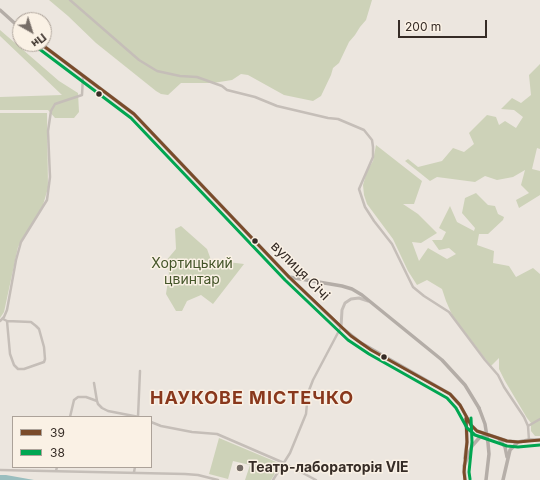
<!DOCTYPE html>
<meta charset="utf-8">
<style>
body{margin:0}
#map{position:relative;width:540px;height:480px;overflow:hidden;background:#ece6df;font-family:Inter,sans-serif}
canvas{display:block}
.legend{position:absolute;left:12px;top:416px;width:140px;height:52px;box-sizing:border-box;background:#faf1e5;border:1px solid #aca299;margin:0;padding:5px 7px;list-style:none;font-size:12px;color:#362c26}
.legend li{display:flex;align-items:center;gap:8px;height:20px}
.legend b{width:20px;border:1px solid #aca299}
.north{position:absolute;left:12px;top:12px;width:40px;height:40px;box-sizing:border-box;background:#faf1e5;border:1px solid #aca299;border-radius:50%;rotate:141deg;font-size:11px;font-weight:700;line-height:16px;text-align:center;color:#362c26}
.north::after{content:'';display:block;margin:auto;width:14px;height:18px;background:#766d67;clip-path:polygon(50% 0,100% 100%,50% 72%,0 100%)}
.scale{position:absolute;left:398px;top:20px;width:89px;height:18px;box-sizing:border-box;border:2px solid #362c26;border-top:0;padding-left:5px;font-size:12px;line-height:14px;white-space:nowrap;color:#362c26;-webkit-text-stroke:3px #faf1e5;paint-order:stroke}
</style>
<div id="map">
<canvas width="540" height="480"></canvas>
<ul class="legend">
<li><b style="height:5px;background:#7a4b2a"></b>39</li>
<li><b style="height:5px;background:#00a651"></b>38</li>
</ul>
<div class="north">Пн</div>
<div class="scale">200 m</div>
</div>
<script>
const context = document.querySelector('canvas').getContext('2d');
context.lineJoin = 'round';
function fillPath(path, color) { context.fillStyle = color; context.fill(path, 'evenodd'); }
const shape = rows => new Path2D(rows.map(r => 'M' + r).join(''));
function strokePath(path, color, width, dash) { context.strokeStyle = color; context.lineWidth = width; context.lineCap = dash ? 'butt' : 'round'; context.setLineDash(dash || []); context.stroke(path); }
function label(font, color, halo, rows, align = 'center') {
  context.font = font + ' Inter,sans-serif'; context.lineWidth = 3; context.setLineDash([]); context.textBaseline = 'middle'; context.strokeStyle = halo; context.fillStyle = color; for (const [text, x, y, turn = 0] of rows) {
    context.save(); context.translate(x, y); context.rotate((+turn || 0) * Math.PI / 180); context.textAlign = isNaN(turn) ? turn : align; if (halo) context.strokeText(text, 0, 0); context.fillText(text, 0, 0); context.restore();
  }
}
fillPath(shape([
 [49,0,372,0,366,20,360,27,355,35,349,42,339,63,333,68,331,75,321,96,313,101,284,95,248,75,241,74,232,80,213,83,181,83,168,95,161,94,156,91,96,43,68,16],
 [0,30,59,81,78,93,79,112,74,118,55,118,48,110,0,110,0,97,62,95,0,36],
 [540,64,540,149,537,148,532,169,540,171,540,195,519,208,516,200,529,193,521,185,525,170,513,177,497,180,485,176,475,182,437,177,430,181,405,161,408,159,418,167,442,161,453,148,464,152,474,144,469,133,487,115,496,117,499,125,505,121,516,128,523,117,514,110,501,109,512,98,521,103,531,95,529,75],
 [0,113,47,113,48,188,43,205,18,247,4,312,0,318],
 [376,145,422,181,414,204,403,204,418,214,437,233,421,243,412,242,419,261,428,248,447,259,456,254,449,248,439,250,432,240,442,240,446,232,439,228,450,206,457,222,474,231,475,228,462,213,465,198,476,193,488,205,495,206,498,214,504,217,503,220,488,234,479,234,477,245,494,251,493,263,509,266,516,277,533,268,540,274,540,436,535,436,531,431,531,423,527,418,505,381,499,369,499,358,491,366,453,317,446,301,442,289,427,280,417,285,408,271,393,239,367,204,364,195,363,185,367,171,373,161],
 [181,226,207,249,211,260,244,264,213,304,201,295,187,301,182,311,176,311,166,294,169,273,165,262,176,249,175,229],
 [219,438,281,464,271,480,245,480,250,465,233,461,228,479,209,474]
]), '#cdd2b8');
fillPath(shape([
 [0,475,6,475,34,480,0,480]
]), '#9abebf');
strokePath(shape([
 [70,0,139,60,157,71,180,76,197,77,222,86,227,90,255,97,277,106,328,118,338,119,364,130,372,140,373,147,373,157,359,189,365,207,374,221,392,244,413,287,424,296,449,312,485,360,498,375,504,387,524,417,528,426,529,440],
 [3,319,7,321,31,322,36,326,39,329,44,347,45,359,44,362,24,369,18,369,14,365,10,354,7,321],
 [0,321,4,317,7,310,16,260,21,242,47,200,50,177,48,131,51,111,55,104,82,95,83,76],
 [94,383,97,401,98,404,102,408,108,411,139,417],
 [70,417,74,400,78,397,86,397,97,401],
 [138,417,140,371],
 [151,422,161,426,192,432,217,434,284,463,316,480],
 [528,426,540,419],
 [0,470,185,474,198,475,218,480],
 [56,471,57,467],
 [134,472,135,467],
 [273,480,290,453,306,414,308,393,313,380,341,327]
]), '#c5beb8', 2.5);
strokePath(shape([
 [341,327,342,310,345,303,351,299,359,298,368,301]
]), '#c5beb8', 3);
strokePath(shape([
 [289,277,341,327,361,343,450,394,460,405,471,425,477,431,507,441,518,442,529,440,540,440],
 [499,439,505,447,507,457],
 [465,458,467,442,466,419],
 [465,480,464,466,472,446,480,437,487,436],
 [503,480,510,450,518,442]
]), '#b6afa9', 3.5);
strokePath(shape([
 [0,10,20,28],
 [41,44,134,114,289,277,342,286,352,289,362,295,442,360,465,385,479,408]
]), '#b4ada7', 3.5);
strokePath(shape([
 [479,408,485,424,488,443,489,454,486,480]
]), '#b4ada7', 3.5);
strokePath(shape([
 [41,44,134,114,289,277,351,336,371,350,450,394,460,405,471,425,477,431,507,441,518,442,540,440],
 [465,480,464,472,467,442,466,418]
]), '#7a4b2a', 3);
strokePath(shape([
 [38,48,131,118,285,280,348,340,369,354,447,398,456,408,467,428,475,435,507,446,518,447,540,445],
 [470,479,469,472,472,442,471,418]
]), '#00a651', 3);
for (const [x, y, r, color] of [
 [99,94,3.5,"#362c26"],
 [255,241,3.5,"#362c26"],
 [384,357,3.5,"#362c26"],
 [240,468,4,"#766d67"]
]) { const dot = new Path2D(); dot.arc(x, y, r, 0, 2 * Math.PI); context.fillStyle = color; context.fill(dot); strokePath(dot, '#faf1e5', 1.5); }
label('14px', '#445529', '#faf1e5', [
 ["Хортицький",192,264],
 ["цвинтар",192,280]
]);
label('14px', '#362c26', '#faf1e5', [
 ["вулиця Січі",300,271,45]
]);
label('bold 14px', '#362c26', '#faf1e5', [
 ["Театр-лабораторія VIE",248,468]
], 'left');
context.letterSpacing = '1px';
label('bold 18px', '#89381c', '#faf1e5', [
 ["НАУКОВЕ МІСТЕЧКО",252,399]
]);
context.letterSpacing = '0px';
</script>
